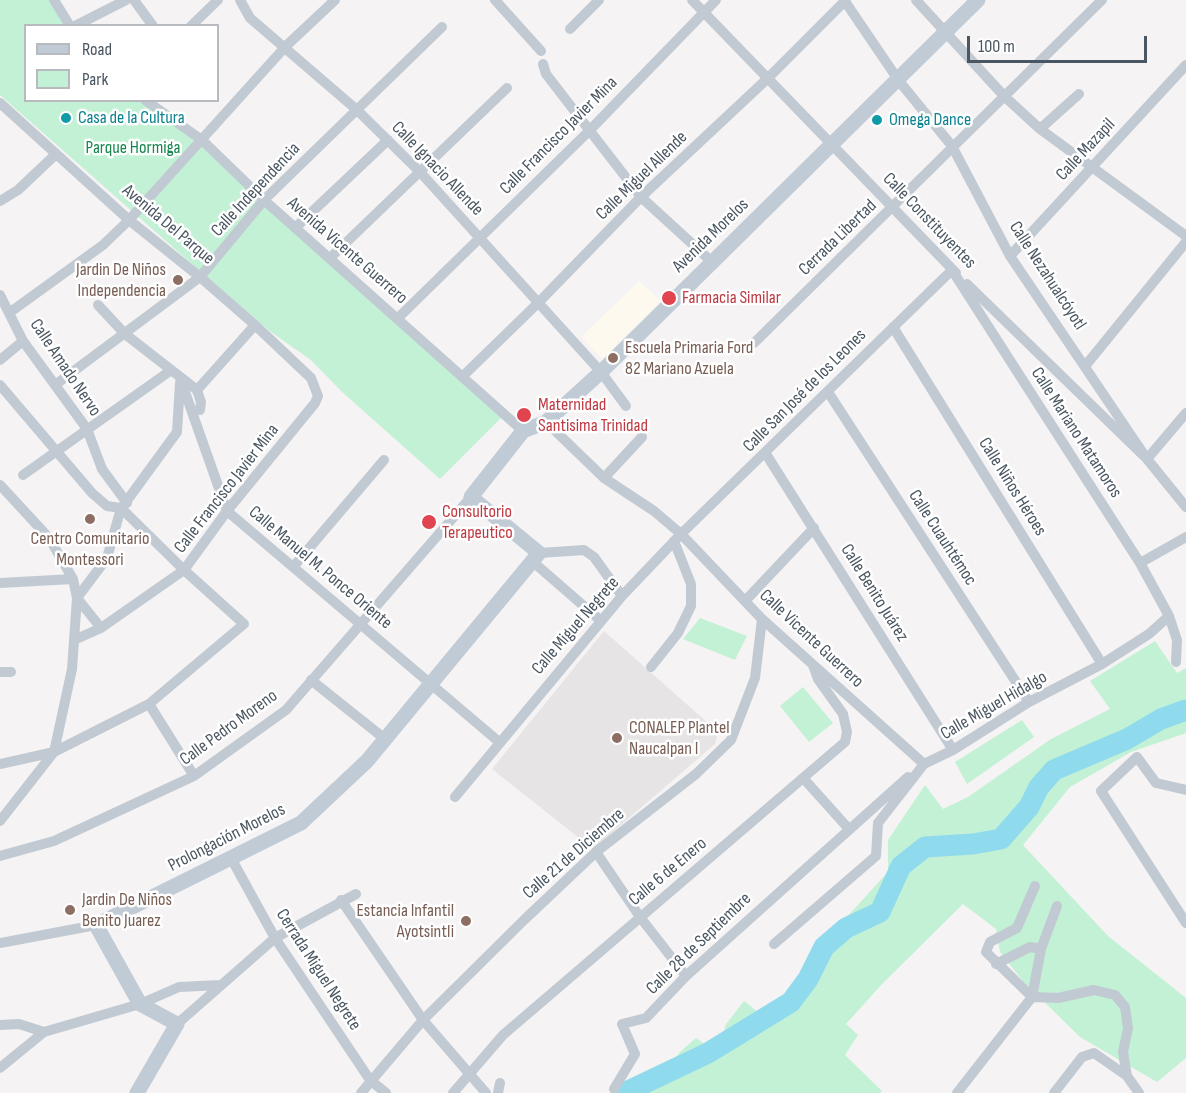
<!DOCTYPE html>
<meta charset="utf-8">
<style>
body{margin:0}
#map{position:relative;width:1186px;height:1093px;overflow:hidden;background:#f5f3f3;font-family:"Sofia Sans Condensed",sans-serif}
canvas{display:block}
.legend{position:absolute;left:24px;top:24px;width:195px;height:78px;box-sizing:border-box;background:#fff;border:2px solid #b7bbc0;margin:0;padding:8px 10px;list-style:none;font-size:18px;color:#4a5661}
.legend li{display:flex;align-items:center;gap:12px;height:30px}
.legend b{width:30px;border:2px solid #b7bbc0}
.scale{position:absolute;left:967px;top:36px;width:180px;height:27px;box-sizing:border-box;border:3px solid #4a5661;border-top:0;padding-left:8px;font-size:18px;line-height:21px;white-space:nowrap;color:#4a5661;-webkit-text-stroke:4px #fff;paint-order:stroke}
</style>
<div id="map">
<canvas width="1186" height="1093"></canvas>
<ul class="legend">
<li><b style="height:8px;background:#c1cbd6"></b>Road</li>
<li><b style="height:16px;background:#c3f1d5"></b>Park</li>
</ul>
<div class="scale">100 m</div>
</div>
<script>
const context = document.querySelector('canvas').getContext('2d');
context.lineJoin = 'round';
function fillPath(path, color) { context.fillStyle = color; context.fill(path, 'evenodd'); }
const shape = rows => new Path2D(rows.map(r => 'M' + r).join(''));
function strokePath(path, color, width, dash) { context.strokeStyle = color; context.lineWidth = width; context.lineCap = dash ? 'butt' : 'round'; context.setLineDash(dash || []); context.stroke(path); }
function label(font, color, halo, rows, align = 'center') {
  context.font = font + ' "Sofia Sans Condensed",sans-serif'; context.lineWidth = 5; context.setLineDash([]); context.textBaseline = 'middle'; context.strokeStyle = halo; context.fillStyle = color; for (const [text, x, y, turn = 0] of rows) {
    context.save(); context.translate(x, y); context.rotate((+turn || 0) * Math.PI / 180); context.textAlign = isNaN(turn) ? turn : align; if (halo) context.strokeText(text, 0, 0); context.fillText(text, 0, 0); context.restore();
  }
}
fillPath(shape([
 [639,281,661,301,602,359,581,337]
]), '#fdf9ef');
fillPath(shape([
 [604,631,718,732,715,744,593,849,492,769]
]), '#e6e4e5');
fillPath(shape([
 [0,0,50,0,67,25,26,26,26,100,151,101,504,415,440,479,341,391,311,360,271,332,200,271,0,95],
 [700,618,747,636,735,660,683,639],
 [1155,641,1177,673,1186,668,1186,733,1131,752,1070,787,1023,845,1108,936,1186,998,1186,1058,1157,1082,1080,1037,1023,981,1000,952,996,929,963,904,882,984,846,1024,858,1035,845,1055,882,1091,880,1093,646,1093,651,1091,680,1052,696,1038,706,1045,722,1038,726,1024,744,1001,768,1020,789,999,822,944,888,872,888,840,925,785,943,809,968,797,1051,739,1110,709,1090,681],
 [803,687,833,723,809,742,780,706],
 [1022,720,1034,737,967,784,955,762]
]), '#c3f1d5');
strokePath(shape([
 [624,1093,708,1053,791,1002,808,979,824,947,846,928,880,912,901,866,925,847,973,844,1001,839,1029,807,1039,787,1054,770,1127,739,1161,719,1186,710]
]), '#90daee', 21);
strokePath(shape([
 [54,0,70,26],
 [134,0,153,26],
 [240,0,250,18,357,110,420,172,601,372,626,406],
 [495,0,541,51],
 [692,0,956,273],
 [844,0,899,81,952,146,1010,256,1147,459,1186,507],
 [916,0,1004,96,1040,129,1186,236],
 [75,26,126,0],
 [191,26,218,0],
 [570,29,599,0],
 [543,64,546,74,641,197,712,262],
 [145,100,202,140,264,200,523,431],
 [0,103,129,220,200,277,255,325,311,378,318,396,315,403,227,511,184,570,101,628,74,640],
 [1040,129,1079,94],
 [0,201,18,190,56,154],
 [295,228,388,140],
 [1010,256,1186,65],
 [331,257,507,88],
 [967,284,1147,459,1186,413],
 [0,295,23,341,87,429,102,469,127,503],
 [98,305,125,334,197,390,201,402,200,410],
 [9,313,103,245,129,220,286,46,335,0],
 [398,318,589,131,716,0],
 [893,327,1102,664],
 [754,343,1102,0],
 [0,360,23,341],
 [1086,365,1186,242],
 [462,377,539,302,641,197,767,79,846,0],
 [180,378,227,511,498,741],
 [0,385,92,493,107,506,121,508],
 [55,385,200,277,264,200,442,27],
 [197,390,255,325],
 [828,392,1029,702],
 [546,422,604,478,654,511,681,534,762,619,924,764],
 [766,454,953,750],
 [23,475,170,371],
 [604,478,642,437],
 [0,485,49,538,73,579,77,598,101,628],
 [123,506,177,432,180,383],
 [539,553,584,550,594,557,622,596],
 [532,561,601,621],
 [1140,563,1186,537],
 [294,566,384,460],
 [0,583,73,579],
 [77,598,107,558,121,508],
 [745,601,814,528],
 [651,667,678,633,691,606,691,584,674,541],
 [0,672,11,672],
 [311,680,385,739],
 [149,704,194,776],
 [0,764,54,752,149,704,244,624,184,570,121,508],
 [804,779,848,828],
 [1186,790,1156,783,1137,757,1101,791,1186,923],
 [455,797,622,596,681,534,952,270,1140,563,1169,616,1177,640,1176,662],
 [0,821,54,752,72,669,77,598],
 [596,852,640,917,686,976],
 [0,856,54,841,194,776,286,710,471,497],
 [231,858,275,938,370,1080,386,1093],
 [341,900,423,1020,486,1093],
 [0,943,96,925],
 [774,944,876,856,878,823,924,764,953,750,1029,702,1102,664,1149,634,1169,616],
 [996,964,1030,947,1041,949],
 [1032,997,1058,998,1094,990,1115,995,1125,1007,1128,1028,1123,1052,1127,1076],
 [1032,997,986,952,990,942,1017,928,1035,886],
 [177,1024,275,938,356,894],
 [0,1025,19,1024,44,1032],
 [0,1068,44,1032,140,1004,179,987,221,985],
 [614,1089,635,1054,622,1024,646,1018,686,976,908,777],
 [361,1093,423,1020,524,920,596,852,696,774,731,740,755,678,762,619],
 [453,1093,503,1035,845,742,847,732,843,714,818,679,813,665],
 [498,1093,500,1083],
 [957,1093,1032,997,1041,949,1057,906],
 [1054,1093,1082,1057,1094,1053,1127,1076,1139,1093]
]), '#c1cad2', 10);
strokePath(shape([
 [137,1093,177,1024,140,1004,96,925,301,823,367,761,539,553,471,497,523,431,546,422,601,372,978,0]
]), '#c1cbd6', 15);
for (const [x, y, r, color] of [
 [66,118,6,"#0f9aa8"],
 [877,120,6,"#0f9aa8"],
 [178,280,6,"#8d6e63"],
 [669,298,8,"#e0444e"],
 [613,358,6,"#8d6e63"],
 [524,415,8,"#e0444e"],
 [90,519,6,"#8d6e63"],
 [429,522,8,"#e0444e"],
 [617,738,6,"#8d6e63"],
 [70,910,6,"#8d6e63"],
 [466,921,6,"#8d6e63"]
]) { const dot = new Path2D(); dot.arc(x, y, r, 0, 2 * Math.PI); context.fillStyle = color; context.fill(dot); strokePath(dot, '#fff', 2); }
label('18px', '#0d838f', '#fff', [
 ["Casa de la Cultura",78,118],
 ["Omega Dance",889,120]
], 'left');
label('18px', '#4a5661', '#fff', [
 ["Calle Francisco Javier Mina",559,136,-45],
 ["Calle Mazapil",1086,150,-47],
 ["Calle Ignacio Allende",437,169,46],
 ["Calle Miguel Allende",642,176,-44],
 ["Calle Independencia",256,190,-47],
 ["Calle Constituyentes",929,221,46],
 ["Avenida Del Parque",168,225,40],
 ["Avenida Morelos",711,236,-44],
 ["Cerrada Libertad",838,238,-44],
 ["Avenida Vicente Guerrero",347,251,41],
 ["Calle Nezahualcóyotl",1047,276,57],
 ["Calle Amado Nervo",65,368,56],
 ["Calle San José de los Leones",805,391,-45],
 ["Calle Mariano Matamoros",1076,433,57],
 ["Calle Niños Héroes",1012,487,58],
 ["Calle Francisco Javier Mina",227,489,-52],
 ["Calle Cuauhtémoc",942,538,57],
 ["Calle Manuel M. Ponce Oriente",320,568,40],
 ["Calle Benito Juárez",874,593,58],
 ["Calle Miguel Negrete",576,626,-49],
 ["Calle Vicente Guerrero",811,639,43],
 ["Calle Miguel Hidalgo",994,706,-30],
 ["Calle Pedro Moreno",229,728,-36],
 ["Prolongación Morelos",227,838,-27],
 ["Calle 21 de Diciembre",574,854,-41],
 ["Calle 6 de Enero",668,872,-40],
 ["Calle 28 de Septiembre",699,944,-44],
 ["Cerrada Miguel Negrete",318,970,57]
]);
label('18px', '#17864f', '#fff', [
 ["Parque Hormiga",133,148]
]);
label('18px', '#785e54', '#fff', [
 ["Jardin De Niños",166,270,"right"],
 ["Independencia",166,291,"right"],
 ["Escuela Primaria Ford",625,348],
 ["82 Mariano Azuela",625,369],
 ["Centro Comunitario",90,539,"center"],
 ["Montessori",90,560,"center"],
 ["CONALEP Plantel",629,728],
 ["Naucalpan I",629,749],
 ["Jardin De Niños",82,900],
 ["Benito Juarez",82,921],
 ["Estancia Infantil",454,911,"right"],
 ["Ayotsintli",454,932,"right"]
], 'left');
label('18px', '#be3a42', '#fff', [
 ["Farmacia Similar",682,298],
 ["Maternidad",538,405],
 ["Santisima Trinidad",538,426],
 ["Consultorio",442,512],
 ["Terapeutico",442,533]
], 'left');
</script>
